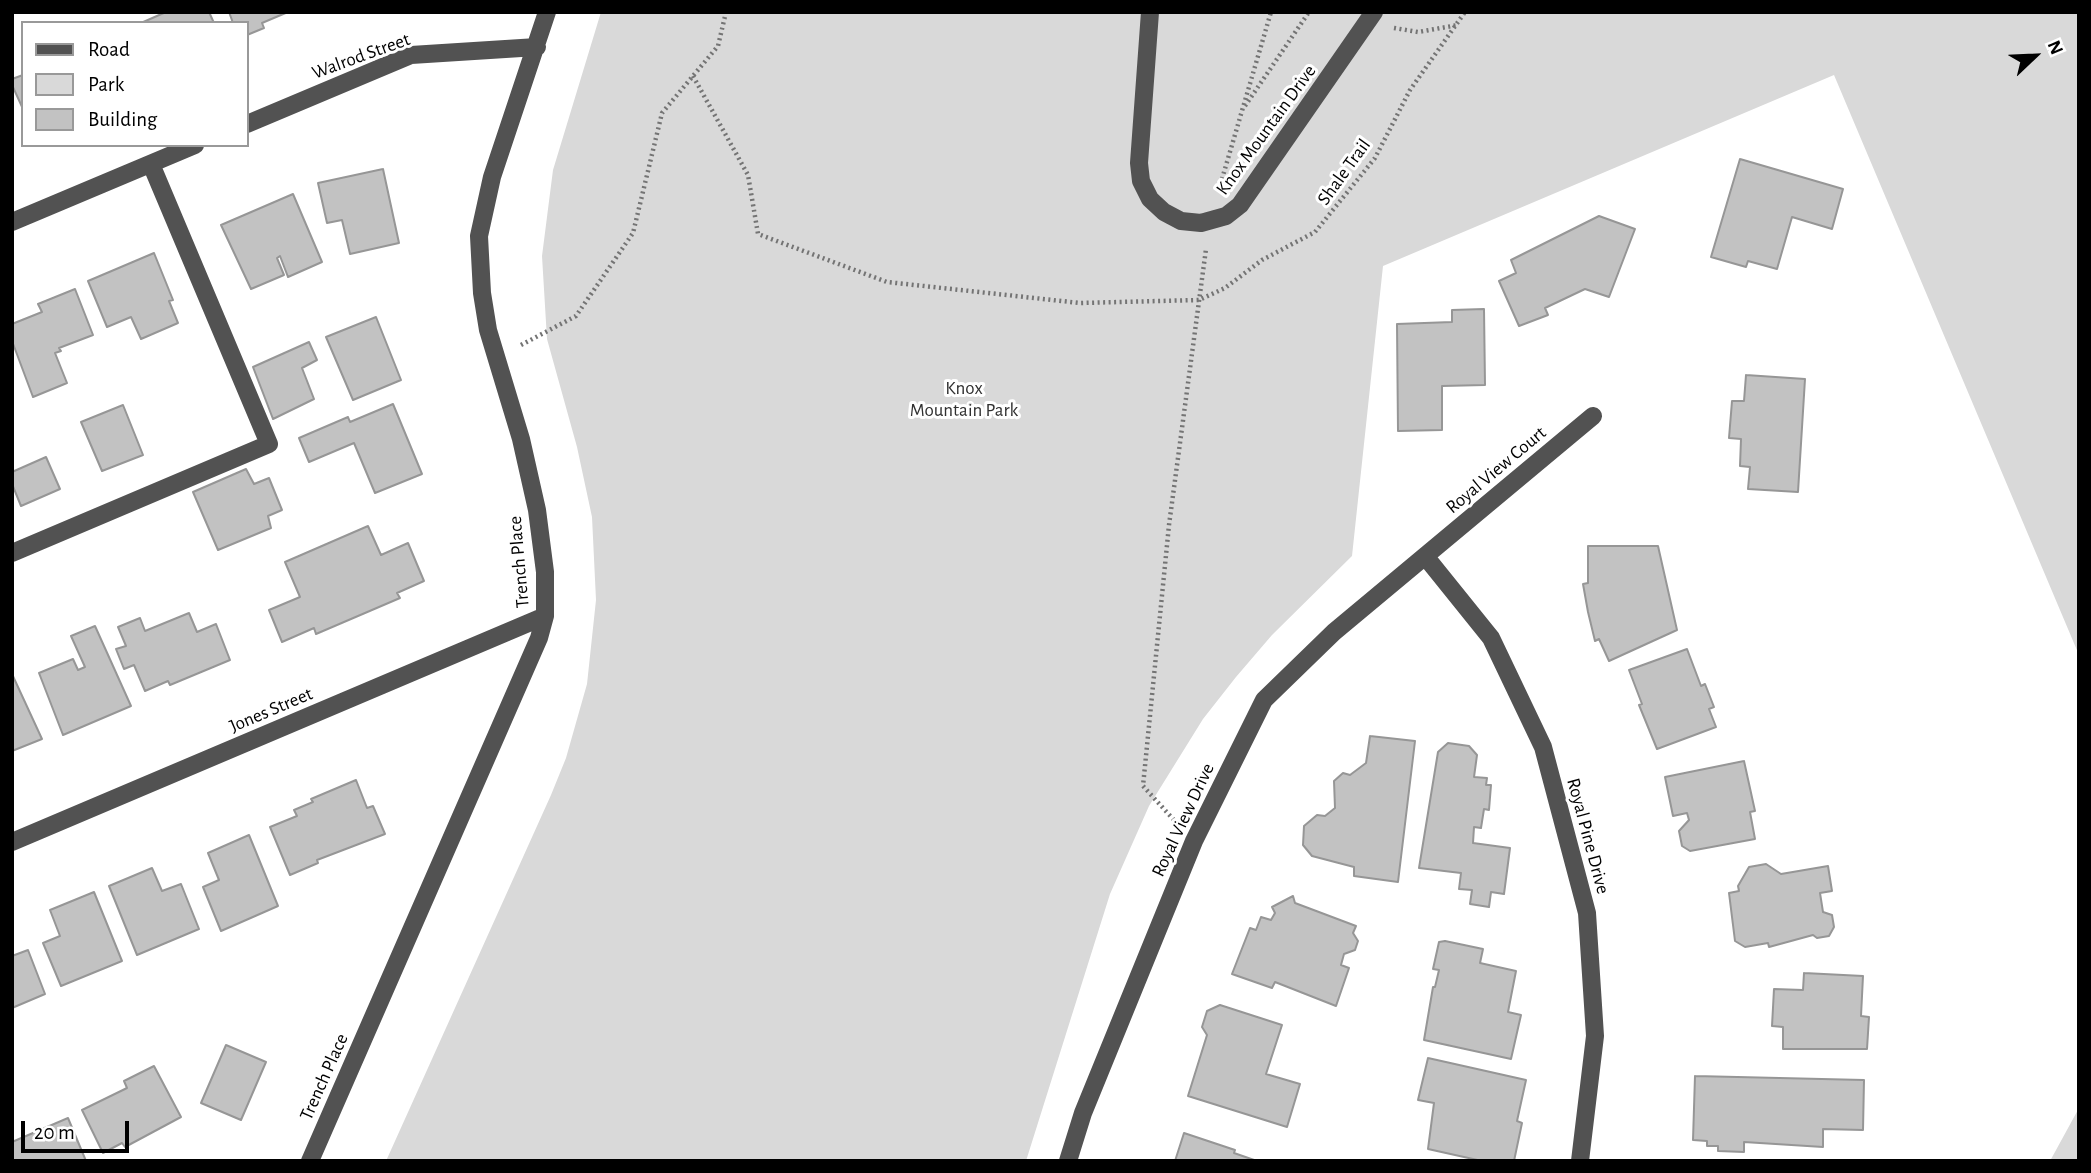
<!DOCTYPE html>
<style>
body{margin:0}
#map{position:relative;width:2091px;height:1173px;overflow:hidden;background:#fff;font-family:"Alegreya Sans",sans-serif}
canvas{display:block}
.frame{position:absolute;inset:0;border:14px solid #000;pointer-events:none}
.legend{position:absolute;left:21px;top:21px;width:228px;height:126px;box-sizing:border-box;background:#fff;border:2px solid #999;margin:0;padding:9px 12px;list-style:none;font-size:21px;color:#000}
.legend li{display:flex;align-items:center;gap:14px;height:35px}
.legend b{width:35px;border:2px solid #999}
.north{position:absolute;left:2000px;top:21px;width:70px;height:70px;-webkit-text-stroke:5px #fff;paint-order:stroke;rotate:67deg;font-size:19px;font-weight:700;line-height:28px;text-align:center;color:#000}
.north::after{content:'';display:block;margin:auto;width:24px;height:32px;background:#000;clip-path:polygon(50% 0,100% 100%,50% 72%,0 100%)}
.scale{position:absolute;left:21px;top:1121px;width:108px;height:32px;box-sizing:border-box;border:4px solid #000;border-top:0;padding-left:9px;font-size:21px;line-height:24px;white-space:nowrap;color:#000;-webkit-text-stroke:5px #fff;paint-order:stroke}
</style>
<div id="map">
<canvas width="2091" height="1173"></canvas>
<div class="frame"></div>
<ul class="legend">
<li><b style="height:9px;background:#525252"></b>Road</li>
<li><b style="height:19px;background:#d9d9d9"></b>Park</li>
<li><b style="height:19px;background:#c2c2c2"></b>Building</li>
</ul>
<div class="north">N</div>
<div class="scale">20 m</div>
</div>
<script>
const context = document.querySelector('canvas').getContext('2d');
context.lineJoin = 'round';
function fillPath(path, color) { context.fillStyle = color; context.fill(path, 'evenodd'); }
const shape = rows => new Path2D(rows.map(r => 'M' + r).join(''));
function strokePath(path, color, width, dash) { context.strokeStyle = color; context.lineWidth = width; context.lineCap = dash ? 'butt' : 'round'; context.setLineDash(dash || []); context.stroke(path); }
function label(font, color, halo, rows, align = 'center') {
  context.font = font + ' "Alegreya Sans",sans-serif'; context.lineWidth = 6; context.setLineDash([]); context.textBaseline = 'middle'; context.strokeStyle = halo; context.fillStyle = color; for (const [text, x, y, turn = 0] of rows) {
    context.save(); context.translate(x, y); context.rotate((+turn || 0) * Math.PI / 180); context.textAlign = isNaN(turn) ? turn : align; if (halo) context.strokeText(text, 0, 0); context.fillText(text, 0, 0); context.restore();
  }
}
fillPath(shape([
 [601,12,2079,12,2079,655,1834,75,1383,266,1352,556,1272,635,1236,677,1203,719,1149,806,1110,894,1026,1161,386,1161,551,795,566,758,587,684,596,600,592,517,577,447,547,339,542,256,553,170],
 [2079,1108,2079,1161,2050,1161]
]), '#d9d9d9');
const building = shape([
 [166,12,209,12,214,23,141,23,166,12],
 [229,12,288,12,262,23,264,28,247,35,247,23,233,23,229,12],
 [23,75,23,109,12,85,12,79,23,75],
 [1740,159,1843,189,1832,229,1792,217,1777,269,1748,261,1746,267,1711,257,1740,159],
 [383,169,399,243,350,254,342,220,327,223,318,183,383,169],
 [293,194,322,262,288,277,280,256,277,258,284,275,251,289,221,225,293,194],
 [1599,216,1635,229,1609,297,1585,289,1545,308,1548,315,1519,326,1499,281,1516,273,1511,260,1599,216],
 [154,253,173,300,169,301,178,323,141,339,131,317,107,327,88,281,154,253],
 [75,289,93,335,59,348,61,351,55,353,67,383,33,397,12,341,12,324,42,312,38,304,75,289],
 [1484,309,1485,385,1442,386,1442,430,1398,431,1397,324,1452,322,1452,310,1484,309],
 [376,317,401,380,353,400,326,337,376,317],
 [309,342,317,360,302,368,314,399,273,419,253,367,309,342],
 [1746,375,1805,379,1798,492,1748,489,1750,467,1740,466,1741,439,1729,438,1732,401,1744,401,1746,375],
 [393,404,422,474,375,493,354,443,309,462,299,438,348,417,350,422,393,404],
 [123,405,143,455,102,471,81,422,123,405],
 [46,457,60,489,21,506,12,484,12,472,46,457],
 [246,469,254,484,269,478,282,510,268,516,271,528,218,550,193,492,246,469],
 [368,526,381,555,408,543,424,581,397,593,400,598,316,634,314,628,282,642,269,610,300,597,285,562,368,526],
 [1588,546,1658,546,1677,630,1609,661,1599,639,1595,641,1588,612,1583,584,1588,583,1588,546],
 [189,613,197,632,216,624,230,660,170,685,168,681,145,691,134,665,124,669,116,649,126,646,118,627,140,618,145,631,189,613],
 [95,626,131,706,63,735,39,673,73,659,78,670,85,667,71,636,95,626],
 [1687,649,1701,686,1705,684,1714,707,1709,709,1716,727,1657,749,1639,705,1642,704,1629,670,1687,649],
 [12,674,42,739,12,751,12,674],
 [1370,736,1415,741,1398,882,1354,876,1354,867,1312,856,1303,845,1304,826,1317,815,1325,816,1335,808,1334,781,1343,773,1350,775,1366,763,1370,736],
 [1448,743,1469,746,1477,755,1474,777,1487,778,1486,785,1491,785,1489,810,1484,809,1481,828,1474,827,1473,843,1510,848,1504,894,1491,892,1489,907,1470,904,1472,890,1459,889,1461,873,1419,868,1438,752,1448,743],
 [1744,761,1755,811,1750,812,1755,839,1690,851,1682,846,1679,831,1689,820,1687,813,1673,816,1665,777,1744,761],
 [356,780,367,808,373,806,385,834,317,860,318,863,290,875,270,827,297,816,294,810,313,802,311,799,356,780],
 [249,835,278,906,221,931,203,887,219,880,208,853,249,835],
 [1766,864,1781,874,1828,866,1832,891,1820,893,1823,912,1832,915,1834,927,1829,936,1817,938,1813,935,1769,947,1768,943,1745,947,1735,941,1729,893,1739,891,1738,886,1749,867,1766,864],
 [152,868,162,891,181,884,199,929,137,955,109,886,152,868],
 [94,892,122,961,61,986,43,943,60,936,50,910,94,892],
 [1293,896,1295,903,1356,926,1353,933,1358,941,1355,950,1344,954,1341,965,1349,968,1336,1006,1275,982,1272,988,1232,974,1250,928,1256,930,1261,917,1271,920,1275,913,1272,907,1293,896],
 [1445,941,1483,949,1480,963,1516,971,1508,1012,1521,1015,1511,1059,1424,1040,1433,987,1435,987,1439,970,1433,969,1439,942,1445,941],
 [28,950,45,994,12,1008,12,956,28,950],
 [1804,973,1863,976,1861,1016,1869,1017,1867,1049,1783,1049,1783,1027,1772,1026,1774,989,1803,990,1804,973],
 [1220,1005,1282,1025,1266,1074,1300,1084,1287,1127,1188,1096,1207,1035,1202,1027,1207,1011,1220,1005],
 [226,1045,266,1062,241,1120,201,1103,226,1045],
 [1428,1058,1526,1080,1517,1121,1522,1123,1514,1161,1482,1161,1428,1149,1434,1103,1418,1100,1428,1058],
 [154,1066,181,1117,125,1147,122,1143,103,1153,82,1110,127,1088,124,1081,154,1066],
 [1695,1076,1864,1080,1863,1130,1823,1129,1823,1147,1744,1142,1744,1152,1718,1151,1718,1146,1707,1146,1707,1141,1693,1140,1695,1076],
 [68,1118,86,1161,12,1161,12,1142,68,1118],
 [1184,1133,1235,1150,1234,1153,1257,1161,1175,1161,1184,1133]
]);
fillPath(building, '#c2c2c2');
strokePath(building, '#969696', 2);
strokePath(shape([
 [1394,28,1418,32,1458,25],
 [693,76,748,175,758,234,887,282,1080,303,1199,300,1225,288,1262,260,1315,232,1375,158,1410,90,1465,12],
 [1245,106,1309,12],
 [1222,179,1271,12],
 [521,345,576,316,633,233,662,113,718,46,726,12],
 [1174,820,1143,786,1169,525,1206,249]
]), '#747474', 4.5, [2, 3.5]);
strokePath(shape([
 [1150,12,1139,163,1141,181,1150,199,1164,212,1181,221,1201,223,1226,216,1240,205,1374,12],
 [247,124,411,55,537,47],
 [12,222,195,145],
 [12,553,269,444,151,164],
 [1425,556,1491,638,1543,747,1587,913,1595,1036,1580,1161],
 [12,842,545,616],
 [310,1161,539,638,545,616,545,572,537,510,521,439,488,330,482,293,479,236,492,177,547,12],
 [1068,1161,1083,1113,1194,841,1264,700,1334,632,1593,416]
]), '#525252', 18);
label('19px', '#000', '#fff', [
 ["Walrod Street",361,56,-20],
 ["Knox Mountain Drive",1266,130,-54],
 ["Shale Trail",1344,172,-54],
 ["Royal View Court",1496,470,-40],
 ["Trench Place",519,562,-95],
 ["Jones Street",271,710,-23],
 ["Royal View Drive",1183,820,-65],
 ["Royal Pine Drive",1588,836,75],
 ["Trench Place",324,1077,-66]
]);
label('19px', '#303030', '#fff', [
 ["Knox",964,388],
 ["Mountain Park",964,410]
]);
</script>
